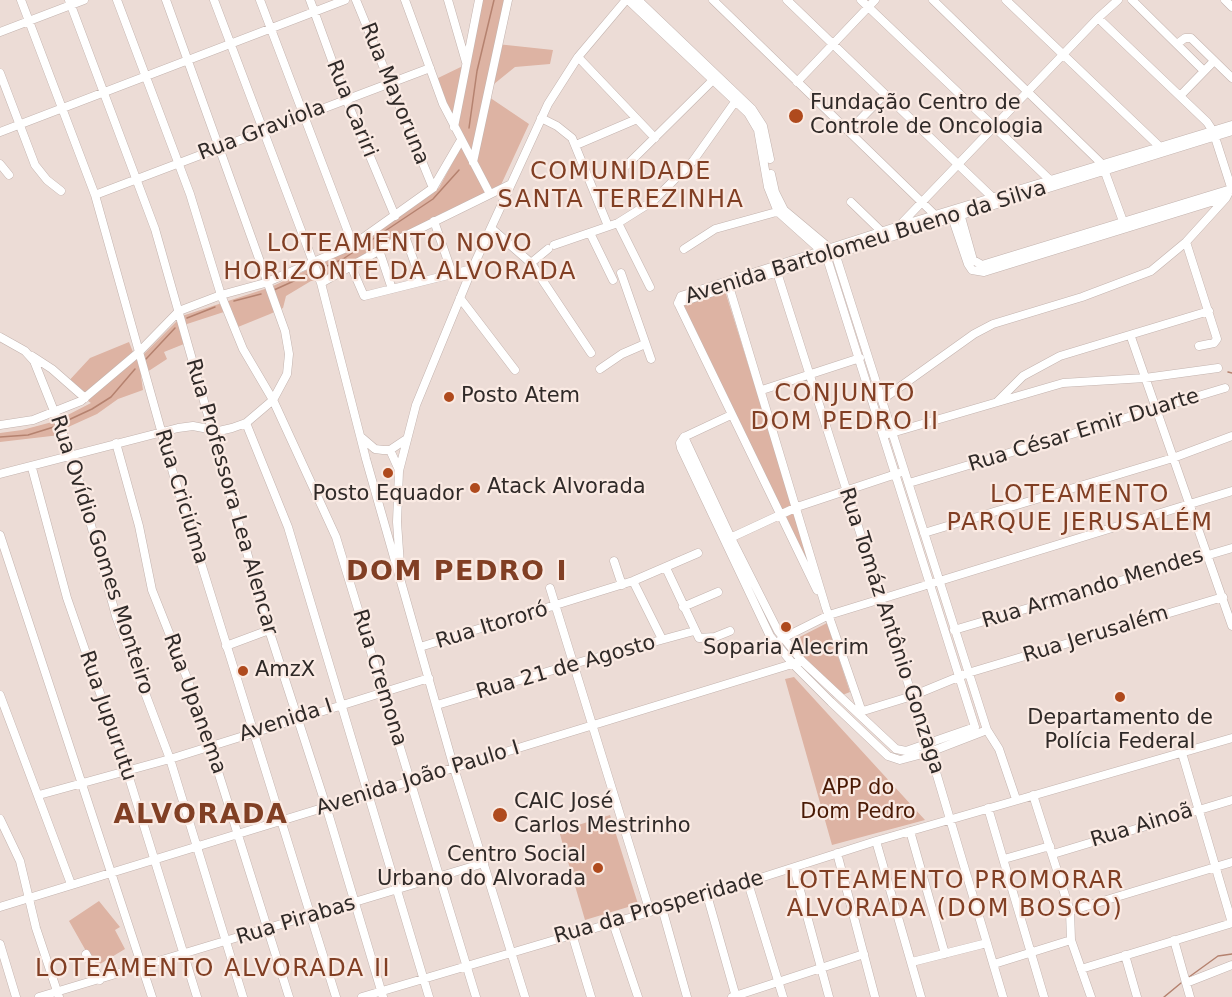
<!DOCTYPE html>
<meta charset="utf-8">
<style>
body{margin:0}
canvas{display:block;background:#ecdcd6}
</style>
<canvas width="1232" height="997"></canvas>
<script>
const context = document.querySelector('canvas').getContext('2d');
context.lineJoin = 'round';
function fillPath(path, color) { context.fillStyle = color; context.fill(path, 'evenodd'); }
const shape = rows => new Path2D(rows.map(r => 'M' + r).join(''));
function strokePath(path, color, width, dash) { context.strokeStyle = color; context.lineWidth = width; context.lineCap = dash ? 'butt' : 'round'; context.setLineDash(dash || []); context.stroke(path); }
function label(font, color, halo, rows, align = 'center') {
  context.font = font + ' "DejaVu Sans",sans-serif'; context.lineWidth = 4.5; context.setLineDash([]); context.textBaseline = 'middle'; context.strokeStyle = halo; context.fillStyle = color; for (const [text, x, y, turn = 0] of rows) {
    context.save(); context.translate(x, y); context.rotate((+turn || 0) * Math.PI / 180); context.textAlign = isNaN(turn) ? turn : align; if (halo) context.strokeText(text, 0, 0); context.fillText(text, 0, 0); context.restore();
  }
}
fillPath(shape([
 [483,0,504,0,497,44,553,50,550,64,515,67,494,84,486,87,486,95,529,124,500,187,323,281,311,281,286,296,283,308,270,314,238,327,230,310,187,324,179,329,184,344,164,352,167,359,141,376,143,390,118,399,97,414,66,428,60,435,0,442,0,433,22,430,56,421,91,403,65,385,90,358,129,342,133,352,143,355,182,316,271,287,351,249,439,188,463,143,436,79,469,63],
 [725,291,793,507,817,578,781,514,682,304],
 [827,623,850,692,840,696,786,644],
 [794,677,925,820,832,845,785,679],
 [610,815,638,904,585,920,559,831],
 [99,901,120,927,115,930,125,949,95,967,69,921]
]), '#ddb3a3');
strokePath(shape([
 [469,128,477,71,494,0],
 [320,269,343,259,433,199,459,170],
 [274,290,307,275],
 [234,301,261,294],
 [187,318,215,307],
 [146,359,175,328],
 [1228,372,1232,373],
 [64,422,92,409,111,397,135,369],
 [0,437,28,435,57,426],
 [1189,977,1218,956,1232,954],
 [1164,997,1181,983]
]), '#b5826f', 1.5);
const minor = shape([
 [21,0,95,195,173,473,336,997],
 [69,0,155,229,269,630,326,806,383,997],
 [117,0,190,194,221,295,243,349,273,400,336,537,476,997],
 [214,0,321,283,366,459,454,768,525,997],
 [260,0,353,245],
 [310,0,346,99,395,216],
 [356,0,433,188],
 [405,0,443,104,490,194],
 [448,0,466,62],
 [628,0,748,113,758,130,768,187,778,212,826,255,975,727,906,751,896,749,802,661,778,631,731,538,684,437],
 [638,0,752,109,763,126,770,159],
 [713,0,935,215],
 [787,0,992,197],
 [861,0,1051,181],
 [933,0,1102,164,1124,224],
 [1006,0,1159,146],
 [1132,0,1204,71],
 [1225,0,1232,7],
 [1098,18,1207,122,1213,131,1231,187],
 [0,32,84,0],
 [1177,44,1185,38,1191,38,1232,78],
 [578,57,655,138],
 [0,73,35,165,47,180,61,191],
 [797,82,875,0],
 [1180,96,1214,61],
 [541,118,557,126,572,138,608,226],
 [454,127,479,0],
 [849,131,885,94],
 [0,132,345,0],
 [576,145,637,119],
 [473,162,508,0],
 [0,164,9,175],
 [627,165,712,81],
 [771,174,775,192,784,210,833,251],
 [95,195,430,68],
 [851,202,882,232],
 [959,210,973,260,982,265,1231,189],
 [951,214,968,264,972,270,984,272,1224,198],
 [434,221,452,273],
 [618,223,650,287],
 [900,225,1098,18,1118,0],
 [491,228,531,263,591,353],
 [590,233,613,280],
 [405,236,421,281],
 [1186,242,1217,339,1214,343,1199,346],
 [554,245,618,223,653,201,693,161,737,99],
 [684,249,715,229,780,211],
 [379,250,392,289],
 [835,253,987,730,999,749,1016,799],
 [531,263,548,249],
 [351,266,364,296,472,269],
 [775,266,930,752,1003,997],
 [621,273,651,359],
 [321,283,405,236,511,184],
 [728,283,826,608,862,712],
 [460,298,515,370],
 [678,303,681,296,899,226,1232,125],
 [678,303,1232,131],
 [678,303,817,590],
 [0,337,25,351,34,361,72,456,116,616,170,759,243,997],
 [1131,337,1232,626],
 [32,356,52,369,85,398],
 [600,369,622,354,645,344],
 [762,390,860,358],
 [883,399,974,334,993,324,1082,297,1151,271,1186,242,1226,198,1232,186],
 [997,402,1023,376,1060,356,1209,311],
 [246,423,288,527,429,997],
 [0,425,33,420,81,401,139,352,179,311,221,295,265,283,353,245,433,188,461,140],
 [888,434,1063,383,1145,378,1218,368],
 [361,437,375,449,383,450,390,450,405,440],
 [684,437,680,443,681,448,770,636,793,664,831,702,888,756,900,760,930,752,987,730],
 [684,437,731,415],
 [116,443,139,526,152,590,187,678,210,746,289,997],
 [390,450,399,470],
 [32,468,67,598,127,771,197,997],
 [0,474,178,428,193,426,219,431,232,428,246,423,273,400,287,374,289,354,285,331,166,0],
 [909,483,1225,388],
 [924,533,1173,458,1232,436],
 [0,535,152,997],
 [728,539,797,507,899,473],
 [614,561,622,585],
 [400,565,397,522,399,471,416,405,472,269,548,104,578,57,626,0],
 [666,568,699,638,715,637,730,631],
 [633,581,662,639],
 [550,588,650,912],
 [683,607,718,592],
 [954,630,1232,548],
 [781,639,829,615,1232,491],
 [226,646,269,630],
 [420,647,633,581,698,553],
 [0,695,71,884],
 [437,705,573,664,694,631],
 [860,712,912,696,968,673,1223,597],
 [1182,753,1232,923],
 [39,795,170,759,429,678],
 [1033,795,1070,911,1071,940,1091,997],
 [988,808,1044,997],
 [0,819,20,861,36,928,59,997],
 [910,831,945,954],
 [876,841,921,997],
 [837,853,875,997],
 [1053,854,1232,800],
 [1004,859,1050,846],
 [794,868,829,997],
 [748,883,783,997],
 [707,895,736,997],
 [0,907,802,661],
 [662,908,687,997],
 [1070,911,1232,862],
 [613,923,638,997],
 [572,934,591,997],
 [1174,940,1190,997],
 [0,944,16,997],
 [86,954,100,980],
 [1125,955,1137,997],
 [912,962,987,943],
 [994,964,1071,940],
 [1081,969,1232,923],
 [1186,983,1232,965],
 [39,997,484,863],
 [362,997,707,895,876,841,1232,738],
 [732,997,864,954]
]);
strokePath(minor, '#c3b3ae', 9);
strokePath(minor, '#fff', 8);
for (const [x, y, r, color] of [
 [796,116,8,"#af4a1d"],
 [449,397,6,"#af4a1d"],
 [388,473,6,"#af4a1d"],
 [475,488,6,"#af4a1d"],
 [786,627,6,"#af4a1d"],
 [243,671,6,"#af4a1d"],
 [1120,697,6,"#af4a1d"],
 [500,815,8,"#af4a1d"],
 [598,868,6,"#af4a1d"]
]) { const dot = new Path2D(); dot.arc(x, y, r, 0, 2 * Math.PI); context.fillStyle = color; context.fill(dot); strokePath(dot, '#faeae3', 2); }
label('21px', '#302a28', '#faeae3', [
 ["Rua Mayoruna",394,94,68],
 ["Rua Cariri",351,109,68],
 ["Rua Graviola",262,131,-21],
 ["Avenida Bartolomeu Bueno da Silva",866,243,-17],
 ["Rua César Emir Duarte",1084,431,-17],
 ["Rua Criciúma",181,497,73],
 ["Rua Professora Lea Alencar",231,497,74],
 ["Rua Ovídio Gomes Monteiro",101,555,72],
 ["Rua Armando Mendes",1093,589,-17],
 ["Rua Itororó",492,626,-17],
 ["Rua Tomáz Antônio Gonzaga",891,631,72],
 ["Rua Jerusalém",1096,635,-17],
 ["Rua 21 de Agosto",566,668,-16],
 ["Rua Cremona",379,678,73],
 ["Rua Upanema",194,704,70],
 ["Rua Jupurutu",107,716,71],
 ["Avenida I",286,721,-18],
 ["Avenida João Paulo I",418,779,-17],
 ["Rua Ainoã",1142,826,-17],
 ["Rua da Prosperidade",659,908,-16],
 ["Rua Pirabas",296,921,-17]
]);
label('21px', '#302a28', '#faeae3', [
 ["Fundação Centro de",810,104],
 ["Controle de Oncologia",810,128],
 ["Posto Atem",461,397],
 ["Atack Alvorada",487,488],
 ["Posto Equador",388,495,"center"],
 ["Soparia Alecrim",786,649,"center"],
 ["AmzX",255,671],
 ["Departamento de",1120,719,"center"],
 ["Polícia Federal",1120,743,"center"],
 ["CAIC José",514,803],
 ["Carlos Mestrinho",514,827],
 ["Centro Social",586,856,"right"],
 ["Urbano do Alvorada",586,880,"right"]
], 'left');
label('21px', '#4a1a05', '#faeae3', [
 ["APP do",858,789],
 ["Dom Pedro",858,813]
]);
context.letterSpacing = '1.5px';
label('24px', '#813f24', '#faeae3', [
 ["COMUNIDADE",621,173],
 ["SANTA TEREZINHA",621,201],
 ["LOTEAMENTO NOVO",400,245],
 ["HORIZONTE DA ALVORADA",400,273],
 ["CONJUNTO",845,395],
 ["DOM PEDRO II",845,423],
 ["LOTEAMENTO",1080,496],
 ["PARQUE JERUSALÉM",1080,524],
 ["LOTEAMENTO PROMORAR",955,882],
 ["ALVORADA (DOM BOSCO)",955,910],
 ["LOTEAMENTO ALVORADA II",213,970]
]);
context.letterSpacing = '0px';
context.letterSpacing = '1.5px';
label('bold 27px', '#813f24', '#faeae3', [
 ["DOM PEDRO I",457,573],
 ["ALVORADA",201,816]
]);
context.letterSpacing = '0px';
</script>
